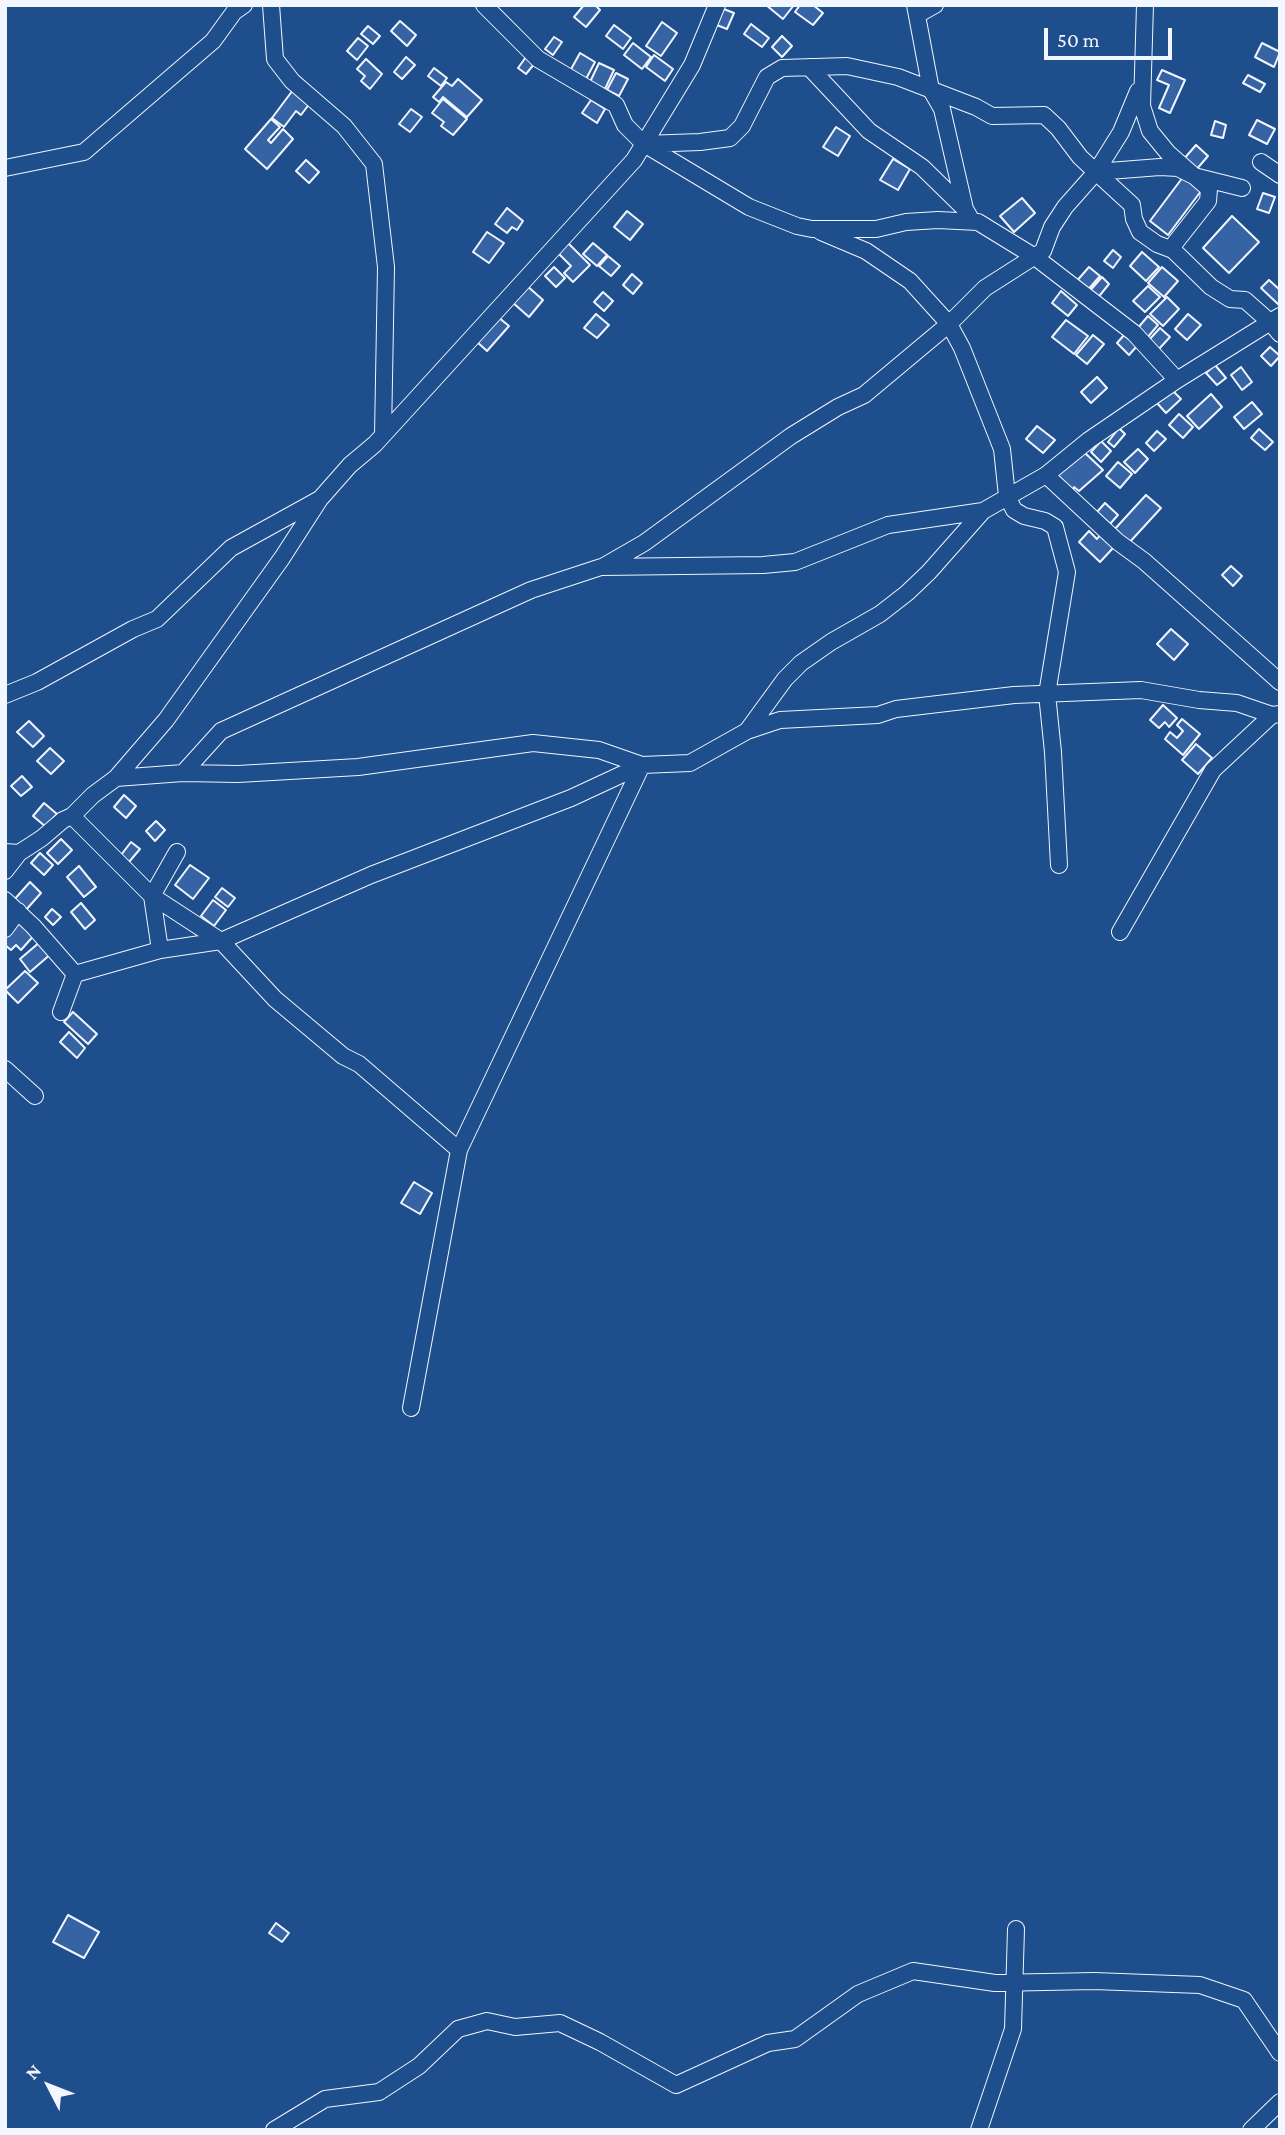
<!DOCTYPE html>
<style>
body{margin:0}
#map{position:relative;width:1285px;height:2135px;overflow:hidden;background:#1f4e8c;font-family:"Crimson Pro",serif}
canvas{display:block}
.frame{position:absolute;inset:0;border:7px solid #f2f6ff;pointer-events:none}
.north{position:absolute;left:14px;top:2051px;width:70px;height:70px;-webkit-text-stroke:5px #1f4e8c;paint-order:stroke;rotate:312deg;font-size:19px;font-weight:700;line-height:28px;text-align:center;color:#f2f6ff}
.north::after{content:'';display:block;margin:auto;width:24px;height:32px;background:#f2f6ff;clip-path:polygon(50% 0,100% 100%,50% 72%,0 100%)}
.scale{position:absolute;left:1044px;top:28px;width:128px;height:32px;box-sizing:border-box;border:4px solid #f2f6ff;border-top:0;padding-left:9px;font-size:21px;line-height:24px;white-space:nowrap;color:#f2f6ff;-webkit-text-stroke:5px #1f4e8c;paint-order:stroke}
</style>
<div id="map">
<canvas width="1285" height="2135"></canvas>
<div class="frame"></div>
<div class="north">N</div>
<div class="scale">50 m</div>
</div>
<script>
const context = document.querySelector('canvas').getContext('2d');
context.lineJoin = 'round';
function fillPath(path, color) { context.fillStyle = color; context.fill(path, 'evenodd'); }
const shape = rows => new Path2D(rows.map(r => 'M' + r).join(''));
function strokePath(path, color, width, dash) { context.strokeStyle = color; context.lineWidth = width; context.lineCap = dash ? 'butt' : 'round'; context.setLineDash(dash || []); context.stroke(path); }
const building = shape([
 [584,5,595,5,600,10,586,27,574,17,584,5],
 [766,5,794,5,783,19,766,5],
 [800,5,813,5,823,13,813,25,795,12,800,5],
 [721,8,734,13,727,29,714,24,721,8],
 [400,21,416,35,407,46,391,31,400,21],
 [662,22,677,33,661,56,646,46,662,22],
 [751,24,769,38,762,47,744,34,751,24],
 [614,25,631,38,623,49,606,36,614,25],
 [368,26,380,36,373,44,361,34,368,26],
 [782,36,792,46,782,57,772,47,782,36],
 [554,37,562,42,553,55,545,49,554,37],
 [358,38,368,46,357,60,347,51,358,38],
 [633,43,651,57,642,69,624,55,633,43],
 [1262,43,1280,52,1274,67,1255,57,1262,43],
 [580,53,595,62,586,79,570,71,580,53],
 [654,55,673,69,665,81,646,67,654,55],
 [406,57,415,65,402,79,394,72,406,57],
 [526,57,535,63,526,74,518,68,526,57],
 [366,59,382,74,370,89,361,81,365,76,357,69,366,59],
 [599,63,614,70,605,89,590,82,599,63],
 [434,68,447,78,441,86,428,76,434,68],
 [1162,70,1185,80,1170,113,1159,108,1169,85,1157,80,1162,70],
 [616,73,628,79,619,96,607,90,616,73],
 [1248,75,1265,84,1260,92,1243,83,1248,75],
 [458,79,482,100,467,117,443,97,439,102,433,97,446,82,452,86,458,79],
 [293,90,310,103,301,115,296,111,284,127,272,118,293,90],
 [443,99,467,119,453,135,441,126,444,122,432,113,443,99],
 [591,100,605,109,597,123,582,113,591,100],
 [411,109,422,117,410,132,399,124,411,109],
 [271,119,280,127,268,140,271,143,283,129,293,139,267,169,245,149,271,119],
 [1257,120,1275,129,1267,144,1249,135,1257,120],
 [1215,121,1226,125,1223,138,1211,135,1215,121],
 [836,127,850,136,838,156,823,147,836,127],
 [1196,145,1208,156,1196,170,1183,160,1196,145],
 [893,159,910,169,898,190,880,180,893,159],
 [306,160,319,172,309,183,296,171,306,160],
 [1183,177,1201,191,1168,235,1150,221,1183,177],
 [1263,193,1275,197,1269,213,1257,209,1263,193],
 [1022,198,1035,213,1014,232,1000,216,1022,198],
 [507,208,523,221,517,230,512,227,507,233,495,224,507,208],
 [627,211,643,224,630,240,614,227,627,211],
 [1232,216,1259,242,1229,273,1203,248,1232,216],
 [487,232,504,243,489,263,473,252,487,232],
 [565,240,590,265,573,282,564,273,571,266,555,250,565,240],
 [593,243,607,255,597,266,583,254,593,243],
 [1113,250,1121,257,1113,268,1104,261,1113,250],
 [1142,252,1159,267,1146,281,1130,266,1142,252],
 [608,256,620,266,611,276,599,266,608,256],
 [554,267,565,278,556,287,545,276,554,267],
 [1089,267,1100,276,1086,292,1075,283,1089,267],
 [1162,267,1178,281,1164,297,1148,283,1162,267],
 [632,274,642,283,633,294,623,285,632,274],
 [1102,277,1109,284,1096,300,1088,293,1102,277],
 [1269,280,1280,290,1279,305,1261,288,1269,280],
 [526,285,543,300,529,317,512,302,526,285],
 [1148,286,1160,297,1145,312,1133,301,1148,286],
 [1061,291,1077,305,1068,316,1052,303,1061,291],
 [603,292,613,301,604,311,594,302,603,292],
 [1167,297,1179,309,1163,326,1150,314,1167,297],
 [596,314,609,325,597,338,584,328,596,314],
 [1188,314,1201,325,1187,340,1175,329,1188,314],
 [1148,316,1158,325,1147,338,1137,329,1148,316],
 [498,317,509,326,487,351,476,341,498,317],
 [1066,320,1088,336,1074,354,1052,337,1066,320],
 [1160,328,1170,337,1158,350,1148,341,1160,328],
 [1125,334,1137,346,1129,355,1117,343,1125,334],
 [1093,335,1104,344,1087,364,1076,355,1093,335],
 [1270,347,1280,356,1271,366,1261,356,1270,347],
 [1215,365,1226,378,1217,385,1206,373,1215,365],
 [1241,367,1252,382,1242,390,1231,375,1241,367],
 [1097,377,1107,388,1091,403,1081,392,1097,377],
 [1170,388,1181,399,1166,413,1156,402,1170,388],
 [1211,394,1222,407,1199,429,1187,416,1211,394],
 [1252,402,1262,414,1244,429,1234,417,1252,402],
 [1179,414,1193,427,1183,438,1169,425,1179,414],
 [1037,426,1055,440,1043,453,1026,439,1037,426],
 [1119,428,1125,434,1114,447,1108,442,1119,428],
 [1259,429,1273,442,1265,450,1251,438,1259,429],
 [1157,431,1166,439,1154,451,1146,443,1157,431],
 [1101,441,1111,451,1101,462,1091,452,1101,441],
 [1138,449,1148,459,1135,473,1124,462,1138,449],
 [1085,453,1103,470,1079,491,1074,487,1072,492,1056,476,1085,453],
 [1118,462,1132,474,1120,488,1106,476,1118,462],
 [1146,495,1161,508,1128,544,1113,531,1146,495],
 [1105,503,1118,515,1110,524,1097,512,1105,503],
 [1089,531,1097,539,1101,534,1114,547,1100,562,1079,542,1089,531],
 [1231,566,1242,576,1233,586,1222,575,1231,566],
 [1171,629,1188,644,1174,660,1157,644,1171,629],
 [1163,705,1177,718,1169,727,1165,722,1159,728,1150,720,1163,705],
 [1182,719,1200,734,1183,755,1165,739,1170,732,1177,738,1183,731,1177,725,1182,719],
 [29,721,44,736,33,747,17,732,29,721],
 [1196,744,1212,758,1198,774,1182,760,1196,744],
 [50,748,64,761,51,774,37,761,50,748],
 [22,776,32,787,21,796,11,786,22,776],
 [124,795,136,806,126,818,114,807,124,795],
 [44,803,57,814,46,827,33,816,44,803],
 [156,821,165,830,155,841,146,831,156,821],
 [61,839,72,850,58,864,47,853,61,839],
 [131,842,140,849,129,862,121,855,131,842],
 [40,853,53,865,44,875,31,863,40,853],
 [190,865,209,878,193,899,175,885,190,865],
 [79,866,96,887,84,897,67,877,79,866],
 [30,882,41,893,25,911,13,901,30,882],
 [222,888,235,898,228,907,215,897,222,888],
 [213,900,226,910,214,926,201,916,213,900],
 [81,903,95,920,85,929,71,912,81,903],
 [52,909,61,917,53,925,45,917,52,909],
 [22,919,37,932,21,950,16,945,11,950,5,945,5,938,22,919],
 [41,941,52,953,30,972,20,959,41,941],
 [25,971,38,983,18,1003,5,990,25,971],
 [73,1012,97,1034,88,1044,64,1022,73,1012],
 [69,1032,85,1048,77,1058,60,1042,69,1032],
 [414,1182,432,1193,420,1214,401,1203,414,1182],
 [68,1915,99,1932,84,1958,53,1942,68,1915],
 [276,1923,289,1933,282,1942,269,1933,276,1923]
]);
fillPath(building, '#3563a3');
strokePath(building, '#f2f6ff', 2);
const minor = shape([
 [271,5,275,59,292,81,344,126,374,164,386,267,383,435],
 [484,5,538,59,616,105,625,125,644,144,749,207,797,226,812,229,876,229,906,222,938,220,978,222,1035,257,1134,333,1177,380],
 [915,5,931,90,942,109,965,209,972,221],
 [1145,5,1142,106,1150,131,1168,153,1209,189,1208,201,1175,243,1173,250,1211,287,1230,299,1245,300,1271,323,1280,334],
 [917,15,935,5],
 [809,67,869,131,922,167,965,209],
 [1138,91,1121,132,1096,172,1132,205,1134,219,1140,232,1157,244,1173,250],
 [644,144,700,142,730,138,742,126,767,77,782,68,847,66,898,77,976,107,992,116,1044,115,1058,128,1080,157,1096,172,1160,167,1178,168,1194,176,1242,188],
 [1261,162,1280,175],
 [5,168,84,152,213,41,234,12,244,5],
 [821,232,866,251,910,281,949,324,962,348,1002,449,1007,496,1014,510,1024,516,1045,521,1055,527,1067,572,1047,694,1053,752,1059,865],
 [1046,475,1118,542,1144,561,1280,682],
 [604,566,644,543,791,436,838,407,864,395,949,324,985,288,1043,251,1052,227,1065,207,1096,172],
 [5,695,37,682,133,629,157,619,231,548,318,500],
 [747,731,785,679,801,663,831,642,880,614,907,593,929,572,983,511,1046,475,1089,440,1177,380,1280,316],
 [183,773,221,731,531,590,601,567,763,565,795,562,888,525,983,511],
 [116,778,183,773,238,774,358,767,533,743,599,750,642,765,690,763,747,731,780,720,878,715,896,709,1014,695,1141,690,1199,700,1237,703,1272,715,1280,714],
 [72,816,152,896,221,941,275,999,343,1056,359,1064,459,1150],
 [5,852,19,853,42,838,63,820,72,816,93,795,116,778,166,720,282,558,320,499,350,465,375,444,634,160,692,65,717,5],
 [5,871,19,853],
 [5,900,33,926,75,974,61,1012],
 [5,929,18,911],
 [1120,932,1213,770,1272,715],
 [160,950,221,941,371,875,571,798,642,765],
 [75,974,160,950,152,896,177,852],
 [5,1069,35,1096],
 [411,1408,459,1150,642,765],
 [274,2130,325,2099,379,2092,419,2066,458,2029,487,2021,515,2027,560,2023,600,2042,676,2085,768,2043,795,2039,858,1994,913,1971,995,1983,1094,1981,1200,1985,1244,2000,1280,2053],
 [979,2130,1013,2029,1016,1929],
 [1251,2130,1280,2102]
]);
strokePath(minor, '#f2f6ff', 18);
strokePath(minor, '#1f4e8c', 16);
</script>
